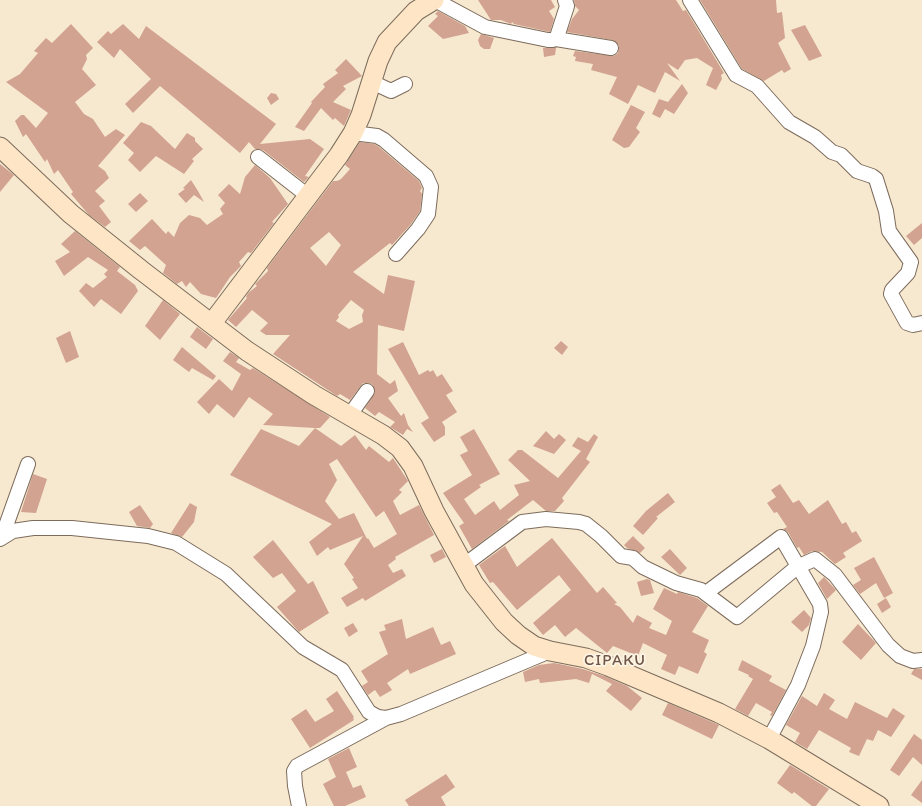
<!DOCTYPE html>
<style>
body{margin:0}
canvas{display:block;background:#f7e8d0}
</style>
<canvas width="922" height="806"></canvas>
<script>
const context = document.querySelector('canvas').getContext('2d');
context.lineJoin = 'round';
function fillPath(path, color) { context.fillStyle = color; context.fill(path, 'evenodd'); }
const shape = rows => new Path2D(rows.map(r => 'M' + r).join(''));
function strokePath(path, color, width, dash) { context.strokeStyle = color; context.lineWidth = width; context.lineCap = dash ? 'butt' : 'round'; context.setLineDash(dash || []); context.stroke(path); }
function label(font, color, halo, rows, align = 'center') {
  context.font = font + ' Itim,sans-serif'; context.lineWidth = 3.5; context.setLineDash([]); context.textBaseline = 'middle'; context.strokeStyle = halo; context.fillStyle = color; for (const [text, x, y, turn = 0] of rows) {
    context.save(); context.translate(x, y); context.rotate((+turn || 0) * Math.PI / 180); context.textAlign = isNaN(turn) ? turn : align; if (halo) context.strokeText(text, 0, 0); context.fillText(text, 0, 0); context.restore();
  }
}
fillPath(shape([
 [478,0,551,0,555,7,549,11,554,19,550,32,514,24,512,22,511,24,501,20,491,20],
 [574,0,676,0,683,11,686,10,724,73,721,75,722,79,716,90,706,85,713,68,697,58,685,60,678,70,667,63,680,81,665,72,655,93,638,85,628,104,609,94,617,77,591,70,593,64,575,61,576,57,573,56,575,51,614,56,618,53,619,45,612,40,567,32,572,19,579,10,575,6],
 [700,0,776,0,777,13,782,12,785,38,778,43,791,69,784,73,782,70,764,81,742,69],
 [438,11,465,26,469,33,443,39,428,26,438,16,435,14],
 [71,24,93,48,86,55,87,59,82,69,96,85,75,102,84,114,93,119,105,137,116,129,125,135,98,166,105,171,109,178,95,191,105,201,99,206,111,222,105,227,89,215,71,194,73,192,58,170,54,174,47,159,45,162,26,134,23,137,15,121,21,115,24,115,36,128,48,113,6,82,20,74,38,53,34,51,46,38,52,43],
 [123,24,139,39,146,26,276,124,260,144,310,139,324,149,305,176,309,177,304,182,263,150,255,149,249,142,240,153,160,86,133,113,125,104,151,79,120,49,114,58,97,42,108,31,111,34],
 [805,25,822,56,809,61,791,30],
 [481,34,494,38,490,49,484,49,480,46,478,40],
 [543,48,556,48,555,55,544,57],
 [346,59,362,76,343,86,346,89,333,102,351,110,344,126,335,118,333,120,321,108,304,131,295,127,312,103,311,102,325,87,323,84,338,73,335,70],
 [682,84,688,93,674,114,665,109,660,118,652,114,659,99,668,102],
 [271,93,276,94,279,99,271,105,267,98],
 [631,105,645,112,636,128,640,132,629,147,624,148,612,140],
 [141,122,151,126,175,149,187,133,195,138,195,141,203,149,192,159,194,161,184,174,156,156,140,172,128,160,134,153,123,143],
 [360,142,374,144,379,147,419,181,422,188,420,191,422,194,420,211,411,224,392,245,390,243,353,272,384,294,388,275,415,281,404,331,378,325,377,374,390,384,395,380,398,391,388,398,401,416,404,413,408,425,413,432,407,429,403,435,390,427,395,422,379,412,375,416,365,408,375,392,372,384,363,383,350,400,340,394,337,396,273,354,290,335,266,335,260,331,268,323,252,310,236,327,228,320,247,298,246,297,248,293,257,286,255,284,268,271,267,268,333,181,337,181,341,179,350,169,345,165],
 [329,232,341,245,326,266,310,248],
 [351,300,364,310,362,315,363,322,349,329,336,321,339,317,338,315],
 [0,164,14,175,0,192],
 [255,165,270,178,288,204,272,222,274,223,251,253,248,252,239,262,241,266,230,277,216,298,201,294,190,282,186,287,182,281,177,284,163,273,166,265,145,246,140,250,129,241,152,219,166,234,168,231,174,237,180,223,189,215,200,218,207,225,223,214,220,209,225,203,218,195,229,184,240,194,245,177],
 [191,180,198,191,204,202,194,195,186,203,178,194,185,189,183,188],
 [140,193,148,201,136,212,128,204],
 [922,223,922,238,914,245,906,236],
 [75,231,120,267,117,271,135,285,138,291,121,314,101,299,94,307,79,291,86,283,93,288,107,277,104,274,108,270,88,257,64,276,55,261,70,252,61,244],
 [163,300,180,314,160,340,145,326],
 [197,327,213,339,206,349,190,337],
 [70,331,79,357,66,363,56,338],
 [561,341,568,347,562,355,554,348],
 [403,342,419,375,428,370,430,372,433,370,437,377,442,374,453,391,446,395,457,412,442,422,445,427,445,435,434,442,421,423,429,418,388,349],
 [182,347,216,376,213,380,192,368,189,372,173,360],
 [230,352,239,358,236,362,250,370,253,368,330,417,320,428,315,428,341,446,355,435,366,450,369,446,389,462,393,458,408,481,399,490,402,492,393,501,400,515,419,505,434,535,395,557,396,559,388,565,393,573,402,569,406,576,365,601,363,598,347,607,341,598,358,588,352,579,354,578,344,564,363,536,330,550,328,547,317,556,309,542,332,524,230,475,261,429,299,446,315,428,263,425,273,414,249,397,234,418,217,404,209,414,197,402,219,379,232,391,241,374,223,361],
 [337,459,376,517,384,511,397,534,374,548,368,538,367,539,354,513,339,519,325,501,337,480,329,464],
 [474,429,500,474,479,485,481,487,464,499,475,515,494,501,500,510,519,495,514,485,530,481,508,460,518,450,522,450,558,478,581,451,572,446,578,437,588,442,594,434,598,437,586,459,590,462,562,498,564,501,555,511,546,511,533,500,507,520,509,521,472,549,459,526,464,523,443,493,472,475,460,455,468,451,460,437],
 [546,431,554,439,559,434,566,440,554,454,533,446],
 [33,474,47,479,36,513,21,512],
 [780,484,793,503,799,500,809,514,828,500,842,524,846,522,852,533,856,531,862,541,843,553,846,557,835,564,822,552,812,551,804,555,799,547,797,548,788,532,783,529,787,527,777,512,774,513,767,503,776,497,771,490],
 [668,493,675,502,656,517,658,518,643,535,633,526,646,511],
 [190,503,197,507,194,522,182,537,171,533],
 [140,505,153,524,150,528,137,526,129,512],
 [633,536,645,548,640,553,627,548,624,545],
 [552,538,597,593,603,587,617,603,614,604,620,607,633,623,637,615,652,623,649,628,666,635,672,621,653,609,664,588,677,594,678,592,697,598,708,606,692,632,709,640,704,652,707,654,698,674,679,666,675,675,661,669,667,655,643,643,638,656,613,646,607,653,576,628,565,637,555,625,543,635,533,623,571,590,559,575,517,610,493,582,490,583,479,565,505,546,517,567],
 [273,540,308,584,313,581,329,613,299,632,277,607,296,591,282,573,273,578,253,557],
 [442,549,446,557,434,563,430,555],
 [670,549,687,568,680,575,661,557],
 [874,557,893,593,884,598,876,583,860,594,853,585,861,580,854,568],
 [824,577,836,590,827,599,818,583],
 [647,579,650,580,654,593,641,596,637,582],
 [886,598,891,607,882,613,877,604],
 [804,610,811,618,809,625,802,632,791,622],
 [402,619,406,639,433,627,441,645,450,641,456,654,410,674,408,669,387,683,392,690,380,697,375,690,368,695,362,686,368,682,361,671,388,654,379,632,386,630,384,625],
 [353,623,358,631,349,637,344,628],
 [858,624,876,643,861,660,842,642],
 [742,660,772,676,769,681,786,690,772,716,770,715,772,712,756,703,748,716,735,709,753,679,748,676,749,675,738,670],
 [554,663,583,669,604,676,627,686,642,698,631,711,606,691,612,684,592,674,589,683,576,679,540,683,539,679,525,682,523,672,539,665],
 [914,669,922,669,922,680,911,674],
 [337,691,354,717,353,718,354,720,310,748,291,719,306,709,315,722,334,711,326,699],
 [824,693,835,700,829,709,847,719,855,702,887,718,893,708,905,716,891,737,878,730,873,741,867,739,859,756,849,752,851,748,819,730,807,749,795,742,800,733,786,725,802,696,817,706],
 [668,703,719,725,712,739,662,715],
 [914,734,922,740,922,765,913,757,899,776,890,770],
 [349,748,357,767,346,772,353,788,361,785,366,797,345,806,334,806,323,784,336,777,328,759],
 [790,765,829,789,816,806,812,806,794,792,792,794,777,783],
 [446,774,455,787,441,797,446,806,409,806,405,800],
 [922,780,922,803,911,795]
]), '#d2a390');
const street = shape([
 [435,0,485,27,548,40,553,40,557,37,567,6,565,0],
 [690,0,736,75,757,86,789,122,815,137,832,152,841,155,857,171,872,176,876,179,886,211,889,231,911,262,908,273,892,290,891,294,907,323,913,325,922,323],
 [556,39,611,48],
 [372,82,391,91,405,84],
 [353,133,377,136,384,140,426,176,431,187,428,214,418,229,396,254],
 [258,157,308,196],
 [349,416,367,391],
 [2,537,28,464],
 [0,539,13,531,33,528,72,528,148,536,176,543,226,574,303,647,342,670,369,712,378,717,386,718,401,714,550,651],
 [463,566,522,522,546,519,579,522,586,524,601,536,621,556,633,558,643,567,676,583,701,590,737,617,797,567,815,559,835,575,888,645,900,656,913,661,922,660],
 [706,593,781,537,820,604,821,612,813,646,798,685,769,739],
 [299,806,295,786,294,771,297,766,386,718]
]);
const secondary = shape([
 [0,147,71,214,141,270,247,351,314,395,383,435,400,448,413,466,434,511,474,584,504,622,518,635,534,646,550,651,586,658,608,666,719,713,769,739,879,806],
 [212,323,339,155,353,133,361,115,378,61,387,42,416,11,434,0]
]);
strokePath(street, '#7d6c5c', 16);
strokePath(secondary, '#7d6c5c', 21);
strokePath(street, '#fff', 14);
strokePath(secondary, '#fde5c5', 19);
context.letterSpacing = '1px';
label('16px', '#705446', '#fcf5e5', [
 ["CIPAKU",615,661]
]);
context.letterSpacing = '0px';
</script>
